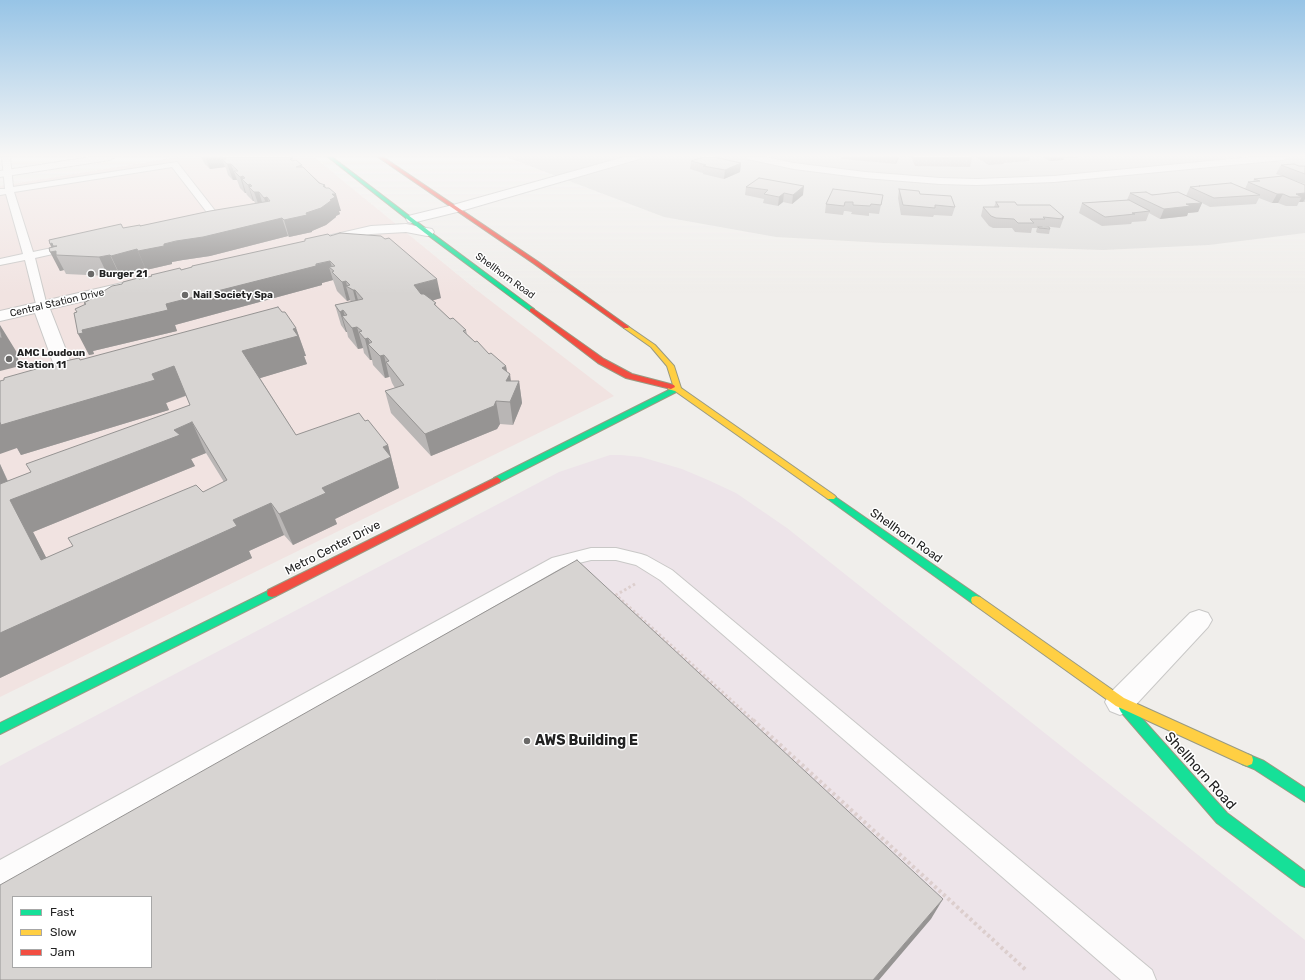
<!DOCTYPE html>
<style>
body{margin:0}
#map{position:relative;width:1305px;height:980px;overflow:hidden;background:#f0eeeb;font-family:Rubik,sans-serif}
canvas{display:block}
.legend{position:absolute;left:12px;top:896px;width:140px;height:72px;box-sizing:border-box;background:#fff;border:1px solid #a7a7a7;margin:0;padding:5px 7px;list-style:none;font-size:12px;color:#222}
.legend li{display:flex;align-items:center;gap:8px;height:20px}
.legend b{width:20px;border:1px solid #a7a7a7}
</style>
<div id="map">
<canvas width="1305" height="980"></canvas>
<ul class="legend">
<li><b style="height:5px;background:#16e098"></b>Fast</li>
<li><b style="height:5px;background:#ffcf43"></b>Slow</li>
<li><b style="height:5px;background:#f24e42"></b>Jam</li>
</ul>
</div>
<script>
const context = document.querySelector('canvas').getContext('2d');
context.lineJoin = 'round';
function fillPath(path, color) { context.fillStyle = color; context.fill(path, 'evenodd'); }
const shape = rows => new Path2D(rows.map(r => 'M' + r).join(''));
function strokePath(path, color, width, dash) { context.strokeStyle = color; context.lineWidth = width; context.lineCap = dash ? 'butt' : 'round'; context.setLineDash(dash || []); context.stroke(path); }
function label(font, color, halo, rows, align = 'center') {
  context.font = font + ' Rubik,sans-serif'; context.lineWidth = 3; context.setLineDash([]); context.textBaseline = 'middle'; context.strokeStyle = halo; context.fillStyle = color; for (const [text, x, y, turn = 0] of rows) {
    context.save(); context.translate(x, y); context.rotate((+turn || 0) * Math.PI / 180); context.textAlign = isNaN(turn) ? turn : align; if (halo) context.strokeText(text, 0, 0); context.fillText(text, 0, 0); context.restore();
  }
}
fillPath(shape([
 [506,157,1305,157,1305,233,1209,245,1103,250,884,243,776,237,664,217]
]), '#dfdedc');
fillPath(shape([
 [178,157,314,157,474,288,614,396,0,697,0,186]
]), '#f1e3e1');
fillPath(shape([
 [610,455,621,455,641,457,682,469,708,480,736,493,787,528,1305,940,1305,980,0,980,0,766,559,472],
 [13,897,151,897,151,967,13,967]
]), '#ede4e9');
const lane = shape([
 [2,157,10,157,13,187,177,162,220,217,215,220,198,221,196,219,198,217,209,215,172,167,14,192,33,252,71,244,76,247,75,249,35,258,47,306,45,308,37,308,25,260,0,265,0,259,23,254,6,194,0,195,0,189,5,189,2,157],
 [591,548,616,548,641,554,647,556,672,570,1152,970,1156,980,1121,980,660,580,636,565,616,560,591,560,563,567,9,883,0,887,0,860,552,558,591,548]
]);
const street = shape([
 [91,157,115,157,110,160,0,177,0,171,91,157],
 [624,157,640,157,639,159,461,211,412,223,408,222,406,219,408,216,453,205,624,157],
 [746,157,765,157,794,163,865,172,940,178,977,179,1054,176,1252,157,1288,157,1283,160,1054,182,977,185,940,184,865,178,794,169,747,159,746,157],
 [406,224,432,229,434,232,432,235,427,236,406,232,371,234,324,245,319,244,317,241,319,238,371,226,406,224],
 [131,281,136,283,139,286,136,289,50,309,73,368,70,372,64,373,58,372,55,368,35,313,0,321,0,311,131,281],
 [1199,610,1208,613,1212,620,1208,627,1130,711,1120,715,1110,711,1105,702,1110,693,1190,613,1199,610]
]);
const fast = shape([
 [328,157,332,157,429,231,534,309,534,311,530,311,425,233,328,157],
 [675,387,678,387,682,389,500,482,497,483,493,480,494,478,675,387],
 [831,494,980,597,981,600,980,603,976,604,972,603,828,499,826,497,828,495,831,494],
 [272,589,276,590,277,593,276,596,0,734,0,723,272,589],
 [1125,703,1129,704,1227,813,1305,871,1305,887,1300,885,1217,823,1121,712,1119,708,1121,704,1125,703],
 [1247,754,1264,761,1305,788,1305,802,1254,769,1242,764,1241,760,1242,756,1247,754]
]);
const slow = shape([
 [626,325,655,345,674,366,681,388,834,495,836,497,834,499,828,499,675,391,668,389,668,385,673,385,667,366,651,347,624,328,624,326,626,325],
 [976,596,980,597,1124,698,1252,756,1253,760,1252,764,1247,766,1242,764,1116,706,972,603,971,600,972,597,976,596]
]);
const jam = shape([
 [378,157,383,157,537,261,629,327,628,328,624,328,533,263,378,157],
 [532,308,604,359,632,374,674,385,675,387,671,389,626,378,598,363,530,311,530,309,532,308],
 [497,477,501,480,500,482,276,596,272,597,268,596,267,593,268,590,497,477]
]);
strokePath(lane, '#c9c8c7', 2);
strokePath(street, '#c9c8c7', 2);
strokePath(fast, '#999a82', 2);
strokePath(slow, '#999a82', 2);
strokePath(jam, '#999a82', 2);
strokePath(shape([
 [635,584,616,595,754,721]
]), '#dccecd', 3, [2.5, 2.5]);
strokePath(shape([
 [753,720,1026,970]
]), '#dccecd', 4, [3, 3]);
fillPath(lane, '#fdfcfc');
fillPath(street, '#fdfcfc');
fillPath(fast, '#16e098');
fillPath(slow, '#ffcf43');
fillPath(jam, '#f24e42');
fillPath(shape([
 [200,157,289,157,293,160,302,165,303,167,326,188,341,211,339,211,340,214,336,216,336,217,326,225,312,231,312,232,289,237,288,236,210,256,183,260,172,262,172,264,146,270,145,268,120,275,119,274,108,276,66,274,64,270,60,271,50,244,140,225,141,226,255,203,254,201,253,201,247,195,246,193,245,193,240,188,237,180,233,180,228,175,226,168,225,167,210,169,204,163,202,159],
 [841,157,899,157,896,164,841,159],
 [911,157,971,157,972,159,970,167,915,166],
 [975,157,1030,157,1029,161,1004,163,1003,164,989,165],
 [1041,157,1081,157,1064,158,1063,160,1050,161],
 [691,161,741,163,740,172,724,179,703,174,703,173,690,169],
 [1281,165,1299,166,1305,166,1305,184,1276,174],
 [1254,179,1305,185,1305,202,1299,202,1297,206,1286,206,1278,203,1272,203,1259,198,1256,204,1210,207,1202,203,1198,212,1188,213,1187,216,1160,219,1149,213,1146,221,1132,222,1131,224,1102,226,1079,213,1082,203,1127,200,1130,193,1186,196,1190,187,1199,186,1245,189,1248,182,1253,182],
 [746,187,803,195,792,204,783,202,778,206,763,203,764,199,745,195],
 [899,189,920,194,955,207,952,216,934,215,933,217,901,215,898,198],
 [883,195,879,214,869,213,869,216,851,214,852,212,846,211,844,211,843,215,825,213,826,204],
 [996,202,1017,205,1064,217,1060,228,1043,226,1042,227,1050,229,1049,234,1038,233,1036,232,1037,228,1032,228,1031,233,1015,232,1012,228,993,228,989,226,981,216,983,207,994,207],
 [330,236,441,298,433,300,437,307,450,319,466,330,467,334,475,342,489,354,506,366,507,372,510,374,510,381,519,381,522,403,513,425,500,424,497,429,431,456,391,413,385,391,395,388,392,383,390,377,389,377,385,378,373,365,372,360,370,360,364,353,363,348,358,349,348,337,347,332,346,332,341,325,335,305,351,302,350,300,347,301,337,291,333,280,322,283,322,285,175,325,177,331,93,351,94,354,89,355,77,312,85,304,84,303,122,284,139,279],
 [282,312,296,328,306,356,304,356,307,364,260,378,296,435,365,421,388,445,399,488,335,519,337,524,293,545,284,535,249,551,252,558,0,678,0,464,8,481,31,472,190,405,186,396,166,403,169,410,21,455,17,448,80,360],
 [206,453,224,482,203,492,46,558,33,532,195,466,191,459]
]), '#b9b6b5');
fillPath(shape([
 [205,157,221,157,225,167,210,169],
 [897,157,899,157,896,164],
 [1051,157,1081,157,1064,158,1063,160,1050,161],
 [741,163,740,172,724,179,725,170],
 [227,164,231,164,237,180,233,180],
 [243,176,245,182,242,179,246,193,245,193,240,177],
 [250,184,252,190,249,187,254,201,253,201,248,185],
 [325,185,329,202,332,194,336,194,341,211,339,211,340,214,336,216,336,217,326,225,312,231,312,232,289,237,284,220,306,213,323,186],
 [804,186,803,195,792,204,793,195],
 [254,192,259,192,264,209,260,209],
 [784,193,783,202,778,206,779,197],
 [1305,193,1305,199,1303,202,1299,202,1302,197,1296,194],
 [1277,194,1283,194,1278,203,1272,203],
 [267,197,272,214,270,215,264,198],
 [1202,203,1198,212,1188,213,1187,216,1160,219,1164,209,1186,204],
 [282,218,288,236,210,256,183,260,172,262,172,264,146,270,138,251,164,244],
 [52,243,57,246,56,255,64,270,60,271,50,252,54,252,50,244],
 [137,249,145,268,120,275,111,256],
 [110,255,119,274,108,276,99,257],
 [330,261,333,270,329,267,333,280,322,283,322,285,175,325,177,331,93,351,94,354,89,355,78,334,82,330,166,304],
 [437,279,441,298,418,305,414,285],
 [346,281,347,286,346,286,350,300,347,301,342,282],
 [353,290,355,290,361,310,358,310],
 [343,310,346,320,342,316,347,332,346,332,340,312],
 [0,325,16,351,20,366,0,371],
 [357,327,363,348,358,349,352,328],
 [296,328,306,356,304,356,307,364,254,380,242,351,293,329],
 [368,338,371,347,368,344,372,360,370,360,365,339],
 [384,355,389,377,385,378,380,356],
 [174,366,187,395,166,403,169,410,21,455,17,448,0,454,0,420,152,374],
 [506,366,508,378,510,374,513,396,502,368],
 [519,381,522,403,513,425,510,402],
 [496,401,500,424,497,429,431,456,425,434],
 [192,422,206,453,191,459,195,466,33,532,64,592,41,560,0,482,0,464,15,498,174,430],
 [388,445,399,488,335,519,337,524,293,545,279,514,322,488,383,447],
 [271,503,284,535,249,551,252,558,0,678,0,633,233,520],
 [943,899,931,919,879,980,873,980]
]), '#969493');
const building = shape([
 [224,157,289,157,293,158,290,159,292,161,296,160,302,165,296,167,303,167,319,183,325,185,323,186,326,188,329,188,336,194,332,194,335,197,330,200,332,200,321,208,306,213,307,215,284,220,282,218,203,237,176,241,164,244,164,246,138,251,137,249,111,256,110,255,99,257,56,255,56,251,50,252,49,248,57,246,53,246,52,243,50,244,49,240,121,224,123,228,140,225,140,226,210,211,270,201,267,197,264,198,259,192,254,192,249,187,252,186,250,184,248,185,242,179,245,178,243,176,240,177,234,171,238,171,231,164,227,164,222,159,226,159,224,157],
 [704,157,714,157,741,163,725,170,703,166,706,165,691,161,704,157],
 [916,157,971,157,972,159,917,158,916,157],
 [1294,164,1299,166,1305,166,1305,174,1281,165,1294,164],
 [1283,176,1305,185,1305,193,1296,194,1302,197,1290,197,1283,194,1277,194,1248,182,1260,181,1254,179,1283,176],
 [759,178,804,186,793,195,784,193,779,197,764,194,768,190,746,187,759,178],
 [1231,183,1260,195,1214,198,1190,187,1200,186,1199,186,1231,183],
 [833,189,883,195,881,205,871,204,870,206,853,205,853,202,845,202,844,206,826,204,833,189],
 [899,189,919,191,920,194,951,196,955,207,935,205,935,208,903,205,899,189],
 [1146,192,1152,195,1178,192,1202,203,1186,204,1191,206,1164,209,1130,193,1146,192],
 [1129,200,1150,211,1132,213,1135,214,1105,217,1082,203,1129,200],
 [996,202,1015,202,1017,205,1050,205,1064,217,1062,217,1063,219,1043,217,1045,219,1030,219,1034,223,1018,223,1014,219,996,218,991,216,983,207,999,207,996,202],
 [1038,227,1049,227,1050,229,1039,228,1038,227],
 [340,233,381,236,385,239,389,238,437,279,414,285,421,294,424,294,436,303,434,304,450,319,453,318,466,330,463,331,475,342,477,341,489,354,491,353,506,366,502,368,510,374,506,381,519,381,510,402,496,401,494,406,425,434,385,391,404,385,386,362,389,361,384,355,380,356,368,344,372,342,368,338,365,339,359,332,362,331,357,327,352,328,342,316,347,315,343,310,340,312,335,305,363,299,355,290,353,290,346,286,350,285,346,281,342,282,332,272,334,271,329,267,335,266,330,261,316,264,316,266,166,304,168,310,82,330,83,333,78,334,74,313,77,312,75,309,86,304,84,303,112,286,122,284,123,282,138,278,139,279,152,276,151,275,180,268,181,270,192,267,192,266,305,241,305,239,328,234,330,236,340,233],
 [278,307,282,312,285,312,296,328,293,329,298,336,242,351,296,435,359,413,365,421,368,420,388,445,383,447,391,457,322,488,326,493,279,514,271,503,233,520,237,526,0,633,0,482,0,484,31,472,26,464,190,405,174,366,152,374,155,380,1,425,0,422,0,381,4,380,4,378,61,362,79,358,80,360,278,307],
 [192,422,227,480,203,492,196,485,68,538,73,546,41,560,10,500,180,435,174,430,192,422],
 [0,327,2,338,0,338,0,327],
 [577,560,943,899,873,980,0,980,0,885,577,560],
 [13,897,151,897,151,967,13,967,13,897]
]);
fillPath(building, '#d7d4d2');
strokePath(building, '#969493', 1);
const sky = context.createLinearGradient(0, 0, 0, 294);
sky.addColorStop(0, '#97c4e6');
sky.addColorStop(0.53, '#f8f7f6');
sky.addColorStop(1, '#f8f7f600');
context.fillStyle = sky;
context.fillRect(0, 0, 1305, 294);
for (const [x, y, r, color] of [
 [91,274,4,"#6a6968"],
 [185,295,4,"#6a6968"],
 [9,359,4,"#6a6968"],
 [527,741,4,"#6a6968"]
]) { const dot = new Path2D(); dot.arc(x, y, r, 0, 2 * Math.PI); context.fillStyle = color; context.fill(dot); strokePath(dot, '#fff', 1.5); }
label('bold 10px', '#222', '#fff', [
 ["Burger 21",99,274],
 ["Nail Society Spa",193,295],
 ["AMC Loudoun",17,353],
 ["Station 11",17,365]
], 'left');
label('10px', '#222', '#fff', [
 ["Shellhorn Road",505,276,36],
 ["Central Station Drive",57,303,-13]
]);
label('12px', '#222', '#fff', [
 ["Shellhorn Road",906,536,35],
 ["Metro Center Drive",333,548,-27]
]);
label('bold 14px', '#222', '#fff', [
 ["AWS Building E",535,741]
], 'left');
label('14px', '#222', '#fff', [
 ["Shellhorn Road",1200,771,48]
]);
</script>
